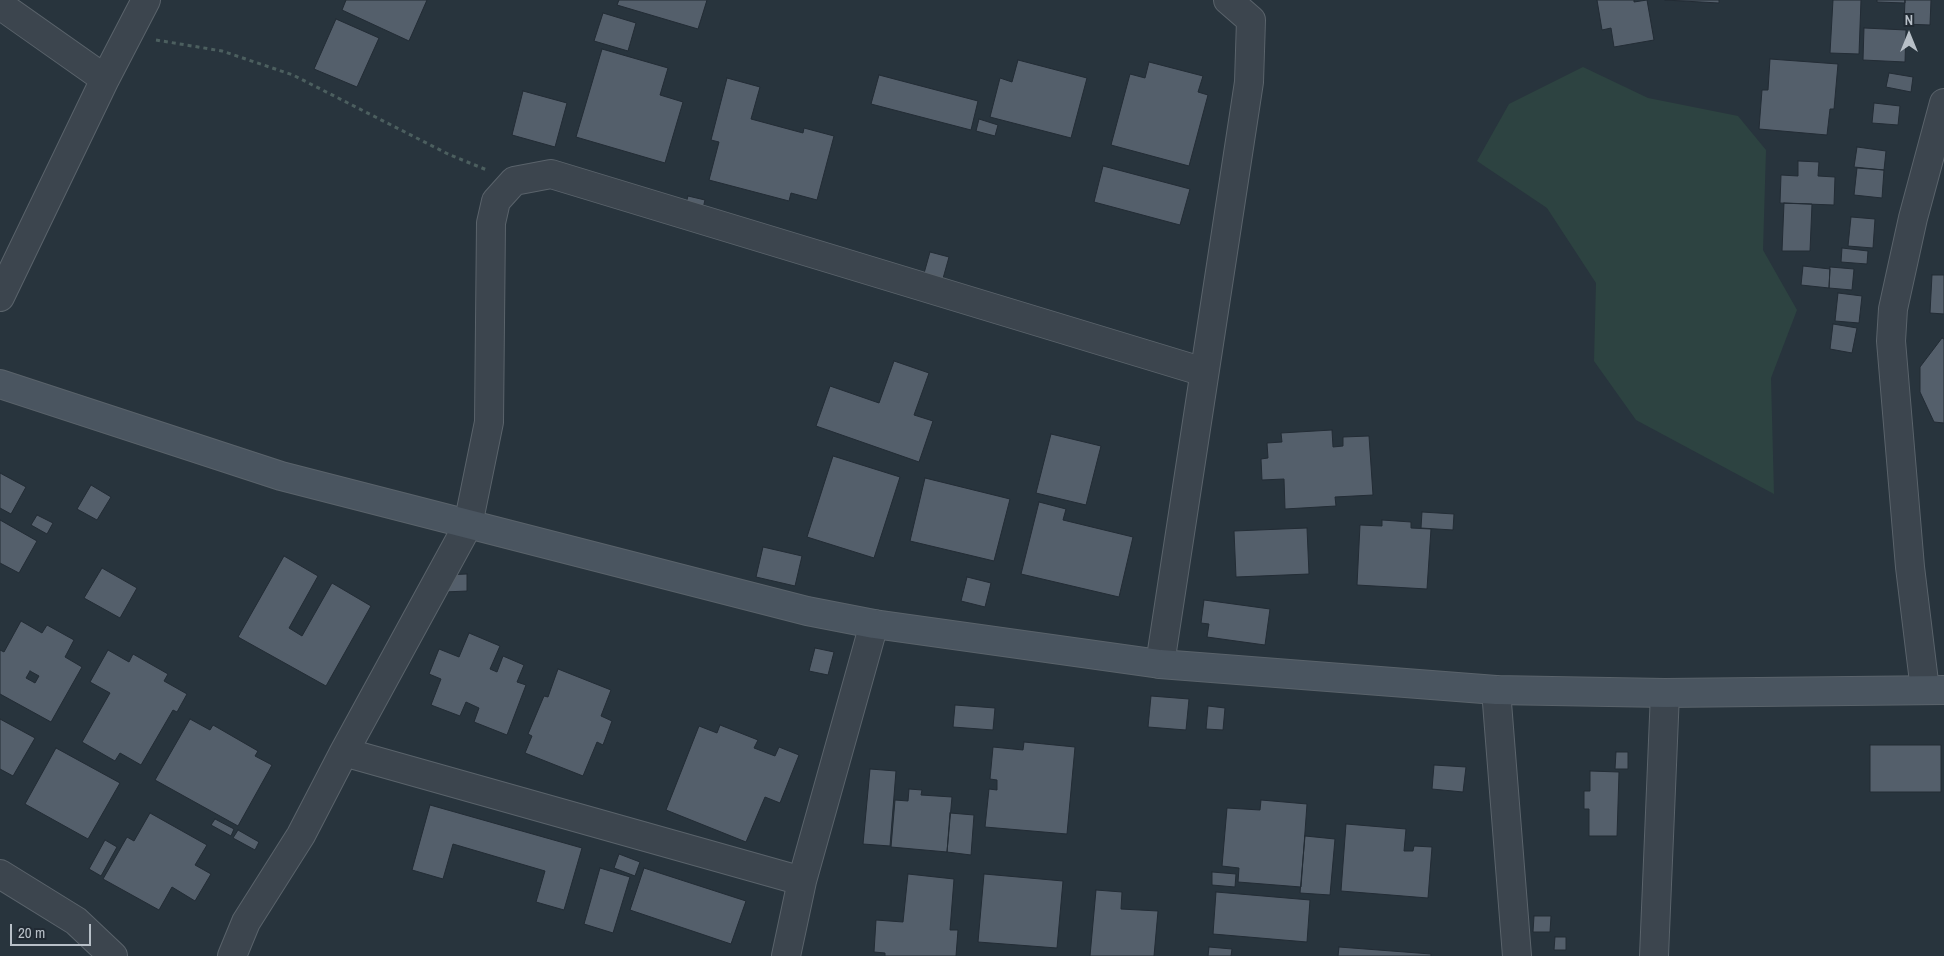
<!DOCTYPE html>
<style>
body{margin:0}
#map{position:relative;width:1944px;height:956px;overflow:hidden;background:#28343d;font-family:"Archivo Narrow",sans-serif}
canvas{display:block}
.north{position:absolute;left:1884px;top:10px;width:50px;height:50px;-webkit-text-stroke:4px #212a33;paint-order:stroke;rotate:0deg;font-size:14px;font-weight:700;line-height:20px;text-align:center;color:#b8c0c8}
.north::after{content:'';display:block;margin:auto;width:18px;height:22px;background:#b8c0c8;clip-path:polygon(50% 0,100% 100%,50% 72%,0 100%)}
.scale{position:absolute;left:10px;top:924px;width:81px;height:22px;box-sizing:border-box;border:2px solid #b8c0c8;border-top:0;padding-left:6px;font-size:15px;line-height:18px;white-space:nowrap;color:#b8c0c8;-webkit-text-stroke:4px #212a33;paint-order:stroke}
</style>
<div id="map">
<canvas width="1944" height="956"></canvas>
<div class="north">N</div>
<div class="scale">20 m</div>
</div>
<script>
const context = document.querySelector('canvas').getContext('2d');
context.lineJoin = 'round';
function fillPath(path, color) { context.fillStyle = color; context.fill(path, 'evenodd'); }
const shape = rows => new Path2D(rows.map(r => 'M' + r).join(''));
function strokePath(path, color, width, dash) { context.strokeStyle = color; context.lineWidth = width; context.lineCap = dash ? 'butt' : 'round'; context.setLineDash(dash || []); context.stroke(path); }
fillPath(shape([
 [1583,67,1648,98,1738,116,1766,150,1763,250,1797,310,1771,378,1774,494,1636,420,1594,361,1596,283,1547,208,1477,161,1509,104]
]), '#2d4341');
const building = shape([
 [346,0,427,0,409,41,342,10,346,0],
 [619,0,707,0,698,29,617,5,619,0],
 [1597,0,1634,0,1634,2,1647,0,1654,40,1614,47,1611,28,1602,30,1597,0],
 [1665,0,1719,0,1719,3,1665,0],
 [1833,0,1861,0,1859,54,1830,53,1833,0],
 [1877,0,1905,0,1905,3,1877,2,1877,0],
 [1905,0,1931,0,1930,25,1904,24,1905,0],
 [603,13,636,23,628,51,594,41,603,13],
 [336,19,379,38,357,87,314,69,336,19],
 [1864,28,1906,30,1905,62,1863,60,1864,28],
 [602,49,668,68,660,95,683,102,665,163,576,137,602,49],
 [1770,59,1838,64,1834,109,1830,109,1827,135,1759,129,1762,90,1768,90,1770,59],
 [1018,60,1087,78,1071,138,990,117,1000,78,1012,82,1018,60],
 [1149,62,1203,76,1198,92,1208,95,1189,166,1111,145,1130,74,1145,78,1149,62],
 [1889,73,1913,77,1911,92,1886,87,1889,73],
 [879,75,978,101,971,130,871,104,879,75],
 [727,78,760,87,751,119,803,133,804,128,834,136,817,200,791,193,789,201,709,180,719,142,711,140,727,78],
 [523,91,567,103,555,147,512,135,523,91],
 [1874,103,1900,106,1898,125,1872,123,1874,103],
 [979,119,998,125,995,136,976,131,979,119],
 [1857,147,1886,151,1884,170,1854,167,1857,147],
 [1798,161,1819,162,1818,176,1835,177,1834,205,1780,203,1781,175,1798,176,1798,161],
 [1103,166,1190,189,1180,225,1094,202,1103,166],
 [1857,168,1884,170,1882,198,1854,195,1857,168],
 [688,196,705,200,701,216,684,211,688,196],
 [1784,203,1812,204,1810,251,1782,251,1784,203],
 [1851,217,1875,219,1873,248,1848,246,1851,217],
 [1842,248,1868,251,1867,264,1841,262,1842,248],
 [930,252,949,257,942,282,923,277,930,252],
 [1803,266,1830,269,1829,288,1801,285,1803,266],
 [1830,267,1854,269,1852,290,1829,288,1830,267],
 [1932,275,1944,275,1944,314,1930,313,1932,275],
 [1838,293,1862,296,1859,323,1835,321,1838,293],
 [1833,324,1857,328,1852,353,1830,349,1833,324],
 [1942,338,1944,339,1944,423,1934,422,1920,392,1920,367,1942,338],
 [894,361,929,373,914,415,933,421,919,462,816,426,830,386,879,403,894,361],
 [1332,430,1333,447,1343,446,1343,437,1369,436,1373,495,1335,497,1336,506,1285,509,1284,479,1262,480,1261,459,1268,458,1267,443,1282,442,1281,433,1332,430],
 [1051,434,1101,446,1086,505,1036,493,1051,434],
 [833,456,900,477,874,558,807,537,833,456],
 [0,473,26,487,11,514,0,508,0,473],
 [925,478,1010,499,994,561,910,541,925,478],
 [91,485,111,497,97,520,77,509,91,485],
 [1039,502,1066,509,1063,520,1133,537,1119,597,1021,574,1039,502],
 [1422,512,1454,514,1453,530,1421,528,1422,512],
 [37,515,53,523,47,534,31,525,37,515],
 [0,520,37,541,19,573,0,563,0,520],
 [1382,520,1411,522,1411,528,1431,529,1427,589,1357,585,1360,525,1382,526,1382,520],
 [1307,528,1309,574,1236,577,1234,531,1307,528],
 [763,547,802,556,795,586,756,577,763,547],
 [284,556,318,576,289,628,302,636,332,583,371,606,326,686,238,637,284,556],
 [102,568,137,588,120,618,84,598,102,568],
 [467,574,467,591,444,592,443,575,467,574],
 [967,577,991,583,985,607,961,601,967,577],
 [1204,600,1270,609,1265,645,1207,637,1209,624,1201,623,1204,600],
 [21,621,42,633,47,625,74,640,65,657,82,667,51,722,0,694,0,650,4,652,21,621],
 [30,671,39,676,35,683,26,678,30,671],
 [469,633,500,646,490,669,497,672,503,656,524,665,517,682,526,685,507,735,474,722,479,708,466,702,460,716,431,705,441,679,429,674,439,649,459,657,469,633],
 [815,648,834,652,828,675,809,671,815,648],
 [108,650,129,662,133,654,168,674,164,681,187,694,177,712,173,710,141,765,120,753,115,761,82,742,110,693,90,682,108,650],
 [558,669,611,690,601,716,612,721,603,745,597,742,583,776,525,753,532,736,528,734,544,696,548,697,558,669],
 [1151,696,1189,699,1186,730,1148,727,1151,696],
 [955,705,995,708,993,730,953,727,955,705],
 [1208,706,1225,708,1223,730,1206,729,1208,706],
 [0,719,35,738,13,776,0,769,0,719],
 [190,719,210,730,213,725,258,751,255,756,272,765,238,826,155,780,190,719],
 [720,725,758,740,754,748,775,756,779,747,799,755,780,803,765,797,746,842,666,810,699,726,717,733,720,725],
 [1024,742,1075,747,1067,834,985,827,989,789,997,790,997,780,990,779,993,747,1023,750,1024,742],
 [1870,745,1941,745,1941,792,1870,792,1870,745],
 [56,748,120,783,88,839,25,804,56,748],
 [1616,752,1628,752,1628,769,1615,769,1616,752],
 [1434,765,1466,767,1463,792,1432,789,1434,765],
 [870,769,896,771,890,846,863,844,870,769],
 [1590,771,1619,772,1617,836,1589,836,1589,809,1584,809,1584,791,1590,791,1590,771],
 [909,789,922,790,921,795,952,797,947,852,891,847,895,800,908,801,909,789],
 [1261,800,1307,804,1301,887,1238,882,1239,868,1222,866,1227,808,1260,810,1261,800],
 [430,805,582,848,564,910,536,902,545,871,453,844,443,879,412,870,430,805],
 [150,813,207,845,195,865,211,874,195,901,172,887,159,910,103,879,127,837,134,841,150,813],
 [950,813,974,815,971,855,947,852,950,813],
 [215,819,234,829,231,836,211,825,215,819],
 [1346,824,1406,829,1404,851,1413,851,1414,846,1432,847,1428,898,1341,891,1346,824],
 [238,830,259,842,255,850,233,838,238,830],
 [1305,836,1335,839,1330,895,1300,893,1305,836],
 [105,840,117,847,101,876,89,869,105,840],
 [619,854,640,862,635,876,614,868,619,854],
 [600,868,630,877,613,933,584,924,600,868],
 [644,868,746,901,731,944,630,910,644,868],
 [1212,872,1236,874,1235,887,1212,885,1212,872],
 [908,874,954,879,950,930,958,930,956,956,885,956,885,953,874,952,876,920,903,922,908,874],
 [984,874,1063,881,1057,948,978,942,984,874],
 [1096,890,1122,892,1121,909,1158,911,1154,956,1090,956,1096,890],
 [1216,892,1310,900,1307,942,1213,934,1216,892],
 [1534,916,1551,916,1550,932,1533,932,1534,916],
 [1555,937,1566,937,1566,950,1554,950,1555,937],
 [1209,947,1232,949,1231,956,1208,956,1209,947],
 [1339,947,1431,954,1431,956,1338,956,1339,947]
]);
fillPath(building, '#545f6b');
strokePath(building, '#232c35', 1);
const street = shape([
 [0,5,105,79],
 [0,297,105,79,146,0],
 [1160,664,1249,82,1251,20,1228,0],
 [1496,690,1517,956],
 [1925,690,1910,567,1891,341,1893,309,1913,218,1944,103],
 [0,874,76,921,113,956],
 [802,881,874,624],
 [232,956,246,922,301,835,344,752],
 [786,956,802,881,344,752,468,525,489,422,491,223,496,201,514,181,551,174,1204,372],
 [1654,956,1665,693]
]);
const secondary = shape([
 [0,384,281,476,807,611,874,624,1160,664,1496,690,1665,693,1944,690]
]);
strokePath(street, '#5a636b', 30);
strokePath(secondary, '#5a636b', 30);
strokePath(shape([
 [156,40,222,51,293,75,450,155,487,170]
]), '#4c5f5f', 3, [4, 4]);
strokePath(street, '#3c454e', 28);
strokePath(secondary, '#4a5560', 28);
</script>
